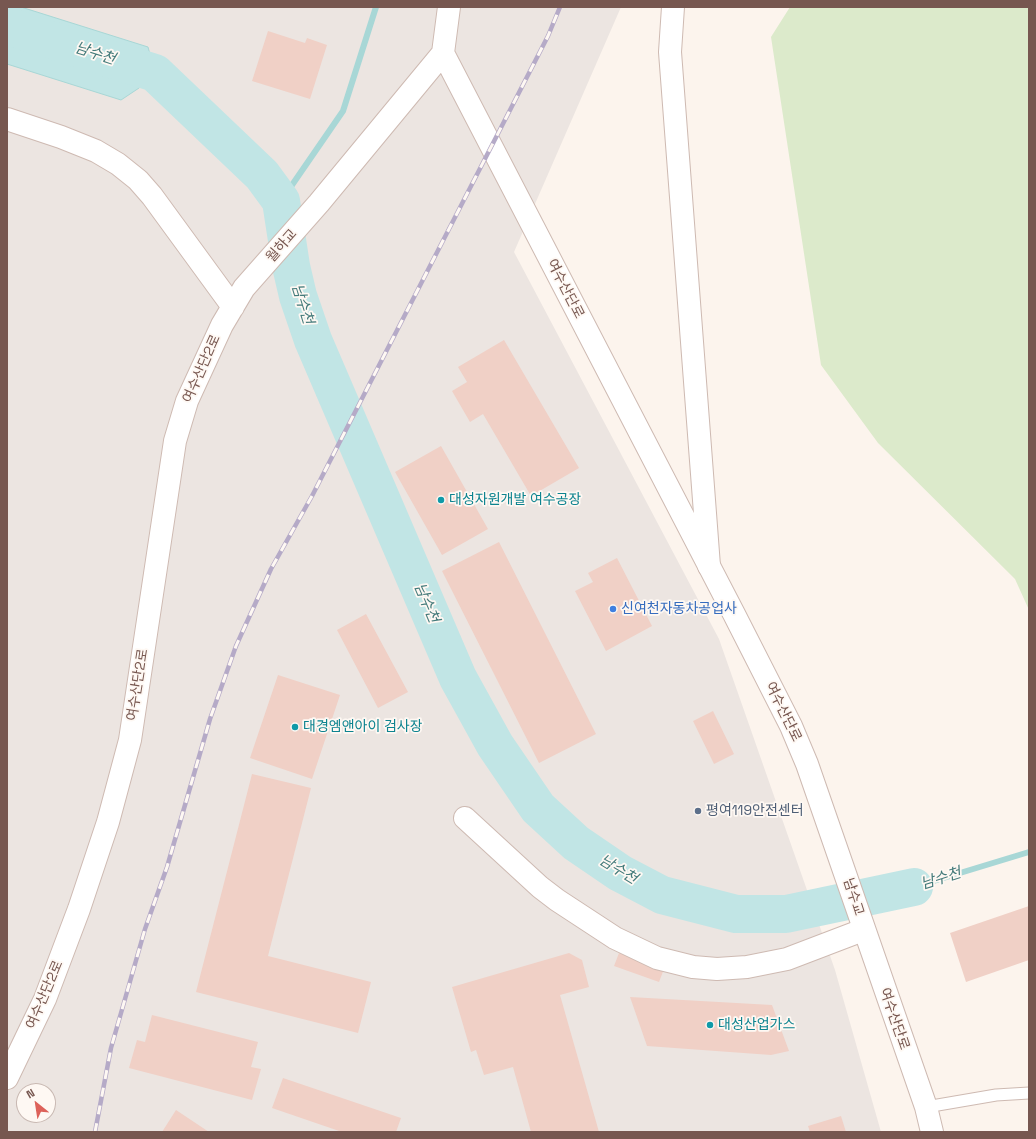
<!DOCTYPE html>
<meta charset="utf-8">
<style>
body{margin:0}
#map{position:relative;width:1036px;height:1139px;overflow:hidden;background:#fcf4ed;font-family:"Space Grotesk",sans-serif}
canvas{display:block}
.frame{position:absolute;inset:0;border:8px solid #775750;pointer-events:none}
.north{position:absolute;left:16px;top:1083px;width:40px;height:40px;box-sizing:border-box;background:#fef8f3;border:1px solid #c8b8b2;border-radius:50%;rotate:330deg;font-size:11px;font-weight:700;line-height:16px;text-align:center;color:#775750}
.north::after{content:'';display:block;margin:auto;width:14px;height:18px;background:#dd625a;clip-path:polygon(50% 0,100% 100%,50% 72%,0 100%)}
</style>
<div id="map">
<canvas width="1036" height="1139"></canvas>
<div class="frame"></div>
<div class="north">N</div>
</div>
<script>
const context = document.querySelector('canvas').getContext('2d');
context.lineJoin = 'round';
function fillPath(path, color) { context.fillStyle = color; context.fill(path, 'evenodd'); }
const shape = rows => new Path2D(rows.map(r => 'M' + r).join(''));
function strokePath(path, color, width, dash) { context.strokeStyle = color; context.lineWidth = width; context.lineCap = dash ? 'butt' : 'round'; context.setLineDash(dash || []); context.stroke(path); }
function label(font, color, halo, rows, align = 'center') {
  context.font = font + ' "Space Grotesk","Noto Sans KR",sans-serif'; context.lineWidth = 3.5; context.setLineDash([]); context.textBaseline = 'middle'; context.strokeStyle = halo; context.fillStyle = color; for (const [text, x, y, turn = 0] of rows) {
    context.save(); context.translate(x, y); context.rotate((+turn || 0) * Math.PI / 180); context.textAlign = isNaN(turn) ? turn : align; if (halo) context.strokeText(text, 0, 0); context.fillText(text, 0, 0); context.restore();
  }
}
fillPath(shape([
 [7,7,621,7,514,252,719,639,835,970,881,1132,7,1132],
 [24,1091,48,1091,48,1115,24,1115]
]), '#ece5e1');
fillPath(shape([
 [790,7,1029,7,1029,610,1015,579,878,443,821,365,771,37]
]), '#dceacb');
const water = shape([
 [7,7,21,7,148,47,155,73,139,88,121,100,7,64,7,7]
]);
fillPath(water, '#c1e5e5');
strokePath(water, '#a8d7d6', 1);
strokePath(shape([
 [281,201,343,111,376,7],
 [914,887,1029,852]
]), '#a8d7d6', 6);
strokePath(shape([
 [7,26,155,73,262,175,281,201,291,266,298,296,313,340,458,678,495,745,538,808,576,843,620,873,662,895,736,914,786,914,914,887]
]), '#c1e5e5', 38);
fillPath(shape([
 [268,31,305,43,307,38,327,45,310,99,252,81],
 [504,340,579,468,531,496,483,414,470,422,452,391,467,382,458,367],
 [441,446,488,529,442,555,395,472],
 [499,542,596,734,539,763,442,571],
 [617,558,652,626,606,651,575,591,593,582,588,573],
 [366,614,408,692,378,708,337,630],
 [278,675,340,695,312,779,250,758],
 [713,711,734,754,714,764,693,721],
 [252,774,311,788,268,956,371,982,358,1033,196,992],
 [1029,906,1029,960,966,982,950,933],
 [569,953,582,960,589,987,560,995,599,1132,531,1132,513,1067,484,1075,476,1050,471,1052,452,987],
 [619,953,664,969,659,982,614,966],
 [630,997,772,1005,789,1051,771,1055,647,1046],
 [152,1015,258,1042,251,1067,261,1069,252,1100,129,1068,137,1040,145,1042],
 [283,1078,401,1118,396,1132,342,1132,272,1108],
 [176,1110,209,1132,162,1132],
 [841,1116,846,1132,810,1132,808,1126]
]), '#f0d0c6');
const service = shape([
 [926,1107,996,1095,1029,1093]
]);
const minor = shape([
 [673,7,670,52,709,566],
 [465,818,540,887,557,900,615,938,657,958,693,967,717,969,747,967,787,959,863,930]
]);
const tertiary = shape([
 [449,7,443,53,734,614,791,726,807,764,926,1107,932,1132],
 [7,119,61,137,96,151,118,164,138,180,152,196,233,307],
 [7,1078,45,999,79,909,108,822,130,740,175,441,187,401,222,325,244,288,319,203,443,53]
]);
strokePath(service, '#cebab2', 13);
strokePath(minor, '#cebab2', 24);
strokePath(tertiary, '#cebab2', 24);
strokePath(service, '#fff', 11);
strokePath(minor, '#fff', 22);
strokePath(tertiary, '#fff', 22);
const rail = shape([
 [95,1132,111,1048,145,929,167,867,210,719,236,646,271,569,312,496,548,36,560,7]
]);
strokePath(rail, '#b5aac7', 4.5);
strokePath(rail, '#fef8f3', 3, [9]);
for (const [x, y, r, color] of [
 [441,500,4,"#0f9aa8"],
 [613,609,4,"#3f7fe0"],
 [295,727,4,"#0f9aa8"],
 [698,811,4,"#5c6f8a"],
 [710,1025,4,"#0f9aa8"]
]) { const dot = new Path2D(); dot.arc(x, y, r, 0, 2 * Math.PI); context.fillStyle = color; context.fill(dot); strokePath(dot, '#fef8f3', 1.5); }
label('14px', '#775750', '#fef8f3', [
 ["월하교",282,246,-49],
 ["여수산단로",565,289,63],
 ["여수산단2로",202,369,-66],
 ["여수산단2로",138,685,-81],
 ["여수산단로",783,712,64],
 ["남수교",853,897,72],
 ["여수산단2로",45,995,-67],
 ["여수산단로",894,1019,71]
]);
label('14px', '#0d838f', '#fef8f3', [
 ["대성자원개발 여수공장",449,500],
 ["대경엠앤아이 검사장",303,727],
 ["대성산업가스",718,1025]
], 'left');
label('14px', '#366cbe', '#fef8f3', [
 ["신여천자동차공업사",621,609]
], 'left');
label('14px', '#4e5e75', '#fef8f3', [
 ["평여119안전센터",706,811]
], 'left');
label('italic 15px', '#437a7a', '#fef8f3', [
 ["남수천",95,54,18],
 ["남수천",302,304,73],
 ["남수천",426,603,67],
 ["남수천",618,870,31],
 ["남수천",941,879,-17]
]);
</script>
